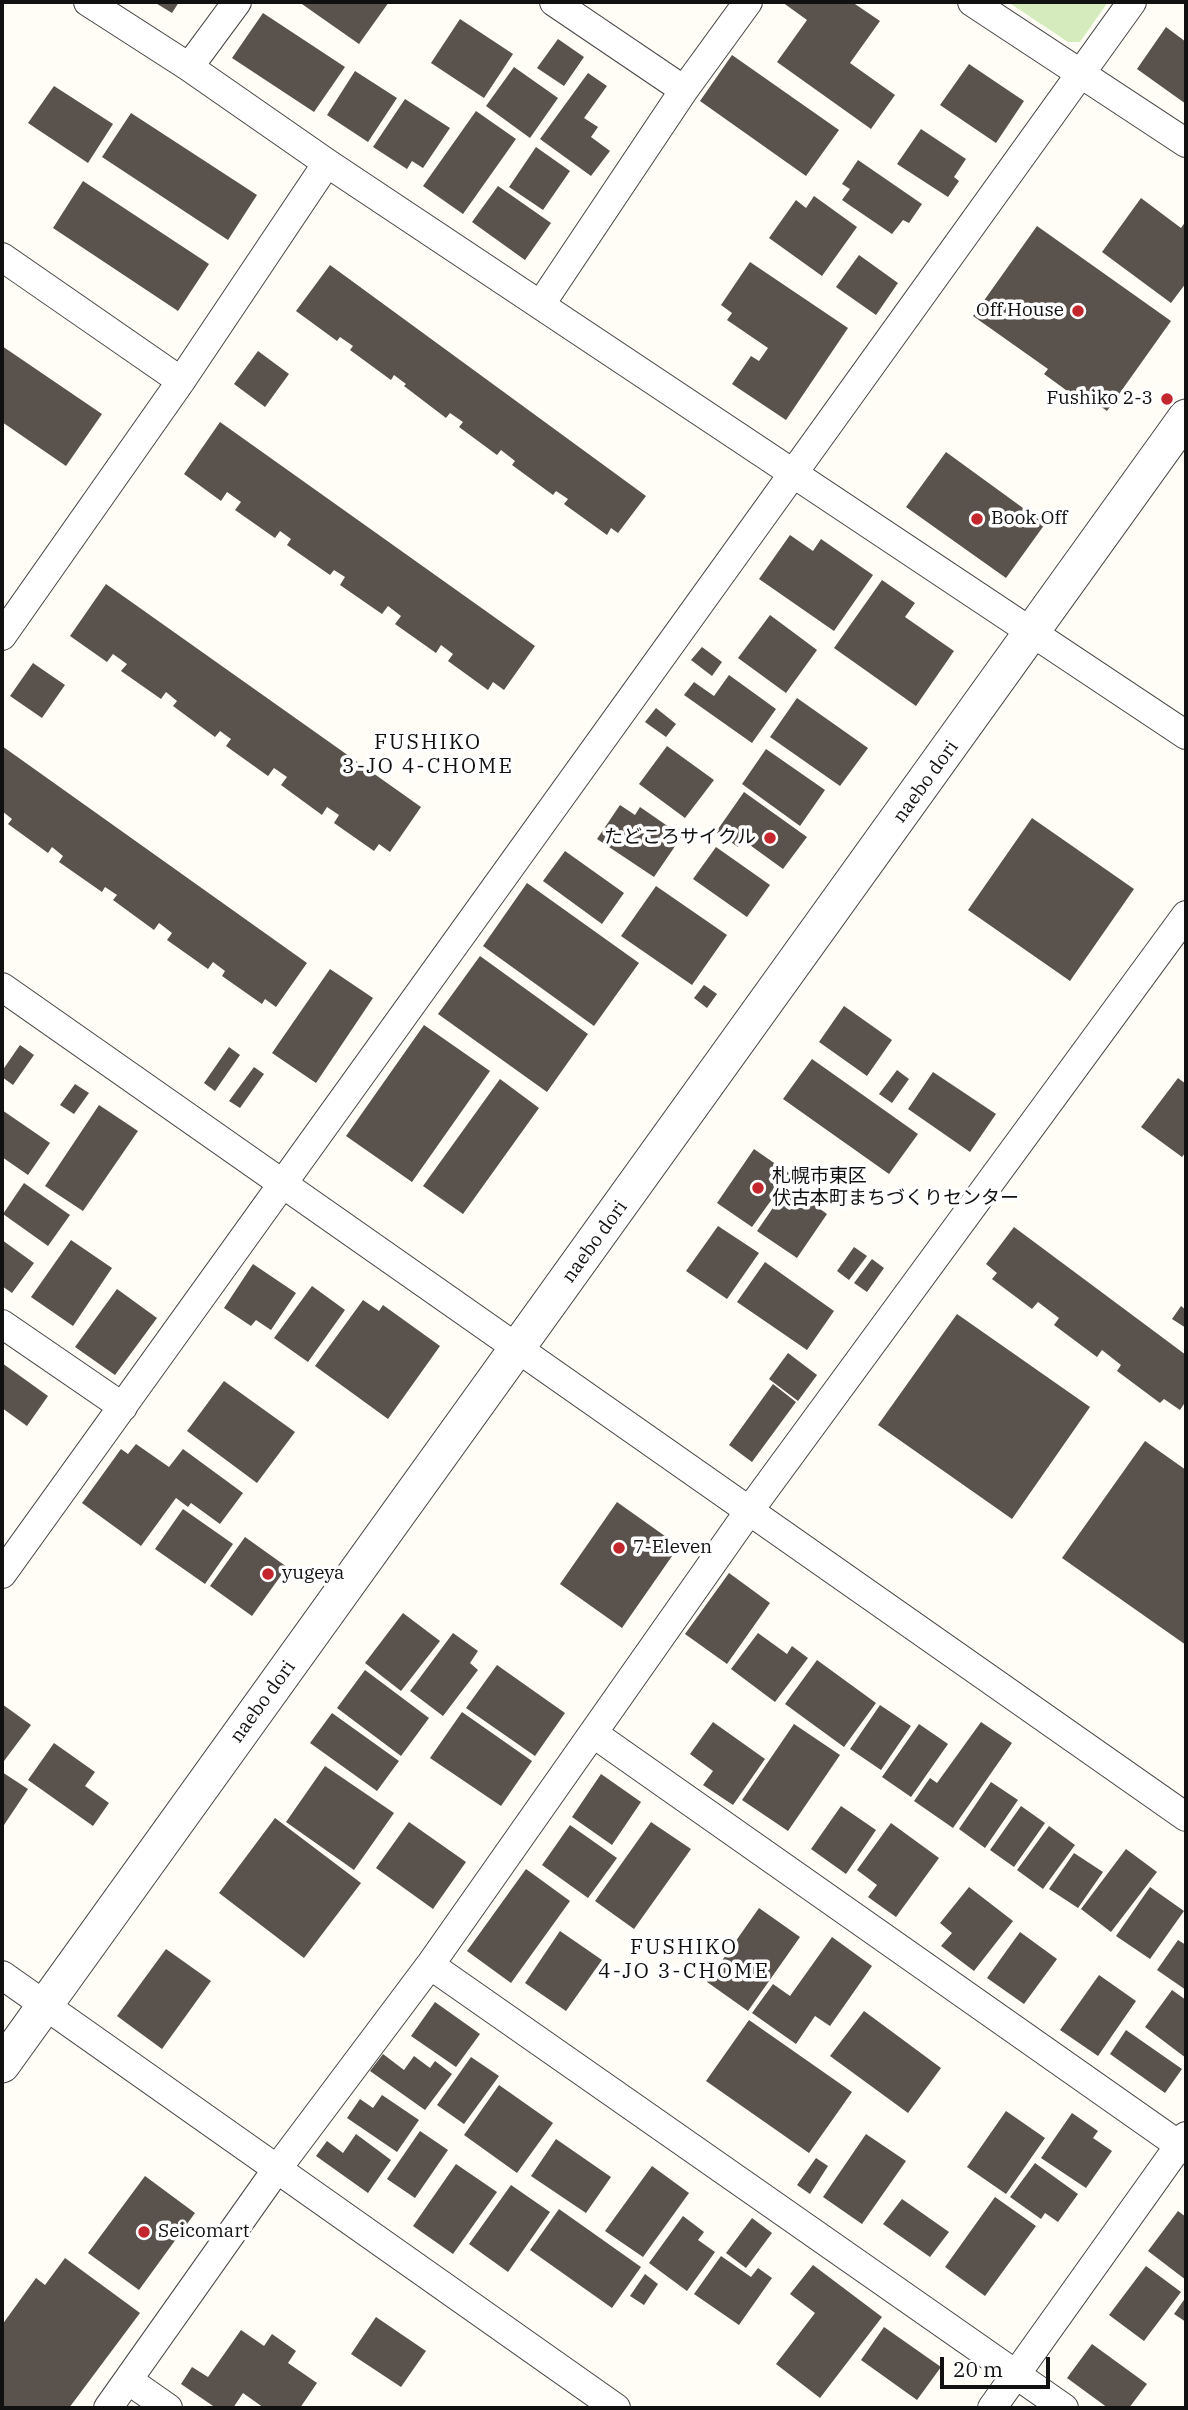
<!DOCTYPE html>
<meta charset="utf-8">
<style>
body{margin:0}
#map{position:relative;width:1188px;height:2410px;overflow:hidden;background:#fffdf5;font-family:"IBM Plex Serif",serif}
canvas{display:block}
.frame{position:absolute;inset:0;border:4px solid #111;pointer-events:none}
.scale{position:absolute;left:940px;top:2357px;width:110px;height:32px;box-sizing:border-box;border:4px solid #111;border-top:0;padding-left:9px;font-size:21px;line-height:24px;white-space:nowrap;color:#111;-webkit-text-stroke:5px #fff;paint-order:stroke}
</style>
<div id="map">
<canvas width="1188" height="2410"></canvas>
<div class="frame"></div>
<div class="scale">20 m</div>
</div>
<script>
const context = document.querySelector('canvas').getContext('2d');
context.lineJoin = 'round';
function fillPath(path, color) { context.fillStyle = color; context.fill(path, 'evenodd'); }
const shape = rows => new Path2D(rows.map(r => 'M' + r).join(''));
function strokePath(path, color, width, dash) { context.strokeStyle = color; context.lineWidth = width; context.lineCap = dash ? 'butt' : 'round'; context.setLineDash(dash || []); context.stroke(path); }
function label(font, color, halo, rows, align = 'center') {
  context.font = font + ' "IBM Plex Serif","Noto Sans JP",serif'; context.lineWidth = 7; context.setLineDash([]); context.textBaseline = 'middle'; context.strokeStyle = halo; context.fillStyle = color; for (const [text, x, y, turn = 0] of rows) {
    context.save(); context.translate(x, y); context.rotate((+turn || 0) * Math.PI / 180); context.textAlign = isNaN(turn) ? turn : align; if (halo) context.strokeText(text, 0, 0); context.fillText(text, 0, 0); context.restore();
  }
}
fillPath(shape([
 [1008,2,1108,2,1080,42,1068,42]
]), '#d5ebbd');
fillPath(shape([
 [154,2,179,2,172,13],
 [299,2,389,2,359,44],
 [782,2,852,2,880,21,850,63,895,95,871,129,777,62,807,20],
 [263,13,345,67,314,112,232,58],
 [460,19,513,54,484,98,431,63],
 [1166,27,1186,42,1186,104,1137,69],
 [558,39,584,57,564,86,537,68],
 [732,55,839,130,806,176,700,101],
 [969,64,1024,101,996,143,940,105],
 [514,67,558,98,530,138,486,106],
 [355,71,397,98,368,142,327,115],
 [588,73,607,86,584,118,598,127,591,137,610,151,591,176,540,139],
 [54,86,113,124,88,163,28,123],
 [405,99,450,128,423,168,412,161,407,169,373,147],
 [476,111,516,139,463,214,423,186],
 [131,113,257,195,228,240,102,157],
 [921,129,966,159,954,177,959,181,948,197,897,164],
 [536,147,570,171,543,210,509,187],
 [858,160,922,204,909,223,903,220,892,234,842,200,850,189,842,184],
 [83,181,209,264,178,311,53,228],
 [498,186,551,223,525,260,472,222],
 [814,196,857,227,822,276,769,238,796,200,806,208],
 [1141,198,1181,228,1186,221,1186,283,1171,303,1102,252],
 [1037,226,1171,321,1107,411,1085,395,1081,401,1044,374,1048,369,973,316],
 [859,255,898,283,876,315,836,287],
 [750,262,848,328,786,420,732,384,751,356,759,361,768,348,727,320,732,313,721,305],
 [330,265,646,496,618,533,611,528,607,535,564,504,568,499,556,491,553,495,512,465,515,461,501,450,497,455,459,427,463,422,450,413,446,418,404,386,406,384,394,375,391,380,350,350,353,346,340,337,337,341,296,311],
 [2,346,102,414,66,466,2,422],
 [258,351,289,374,265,407,234,384],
 [220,422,535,646,504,690,493,682,488,690,448,661,453,654,441,645,436,653,395,624,401,616,388,606,382,614,340,585,345,577,334,570,330,575,287,545,291,539,280,531,275,538,235,510,241,502,227,492,221,501,184,474],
 [946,452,1045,524,1006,578,906,507],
 [790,535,813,551,821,539,873,575,834,631,759,579],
 [882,580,915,603,905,617,954,651,916,706,834,648],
 [106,584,421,807,390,852,379,844,374,851,334,823,339,815,327,807,322,815,281,785,287,777,274,768,268,776,226,746,231,739,220,731,215,737,173,706,177,701,166,692,161,699,121,671,127,664,113,654,107,662,70,636],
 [770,615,817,650,786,693,738,658],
 [702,647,722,662,712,676,691,660],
 [33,663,65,685,42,718,10,696],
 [729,675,776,709,752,743,684,695,694,682,714,696],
 [797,698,868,748,840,786,770,737],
 [656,708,676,724,666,737,645,722],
 [2,746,307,963,276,1007,265,999,262,1004,222,976,225,971,213,962,208,969,167,940,172,933,159,923,154,930,113,900,117,895,105,887,102,892,59,862,63,856,52,847,48,853,8,824,12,819,2,811],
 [667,746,714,780,685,818,639,784],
 [766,749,825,790,800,826,742,784],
 [744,792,807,837,783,869,743,840,738,847,716,832],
 [620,805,635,815,640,807,682,836,654,877,597,839],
 [1032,818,1134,889,1070,981,968,910],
 [716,847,770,885,747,917,693,879],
 [565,851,624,893,602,924,543,881],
 [527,883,639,963,594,1026,483,946],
 [656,886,727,935,692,985,621,936],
 [480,956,588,1034,547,1092,438,1014],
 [330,969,373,998,316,1083,272,1053],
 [704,985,717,994,707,1008,694,998],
 [844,1006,892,1040,867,1076,819,1042],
 [424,1025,490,1071,412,1182,346,1136],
 [20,1045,34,1055,13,1085,2,1077,2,1071],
 [229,1047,240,1055,215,1091,204,1083],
 [812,1059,918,1134,889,1174,783,1099],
 [254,1067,264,1074,240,1108,229,1101],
 [897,1070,909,1079,892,1103,879,1094],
 [933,1072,996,1114,970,1152,908,1109],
 [1178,1078,1186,1084,1186,1152,1182,1157,1141,1127],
 [500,1079,539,1108,463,1214,423,1186],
 [75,1084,89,1093,74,1114,60,1105],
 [99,1105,138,1131,83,1211,45,1186],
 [2,1110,50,1143,28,1175,2,1157],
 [754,1149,790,1174,752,1227,717,1203],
 [24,1183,70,1215,48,1246,3,1214],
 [788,1186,827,1214,797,1258,757,1231],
 [718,1226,759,1253,727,1299,686,1271],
 [1014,1227,1186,1355,1186,1401,1180,1410,1164,1399,1160,1403,1117,1371,1121,1365,1102,1350,1097,1357,1054,1325,1059,1318,1038,1302,1032,1309,992,1279,997,1273,986,1264],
 [2,1240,34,1263,12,1293,2,1286],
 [71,1240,112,1268,73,1326,31,1297],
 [854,1247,867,1256,849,1280,837,1271],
 [872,1259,884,1268,867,1292,854,1283],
 [765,1262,834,1311,807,1350,737,1302],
 [253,1264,296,1293,271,1330,256,1320,251,1326,224,1308],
 [312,1286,345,1310,308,1362,274,1338],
 [117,1289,157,1318,115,1375,75,1347],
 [363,1300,379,1311,383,1305,440,1346,388,1419,315,1366],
 [1181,1306,1186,1310,1186,1328,1172,1319],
 [957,1314,1090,1407,1012,1519,878,1425],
 [788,1353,817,1375,798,1401,769,1379],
 [2,1363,48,1396,27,1426,2,1408],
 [224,1381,295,1432,257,1483,187,1431],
 [773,1384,796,1402,752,1462,729,1445],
 [1145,1441,1186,1470,1186,1645,1062,1558],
 [136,1444,169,1467,183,1449,243,1493,220,1524,191,1503,188,1507,176,1498,141,1546,82,1503,121,1449,128,1454],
 [617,1502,679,1546,622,1628,560,1584],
 [183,1509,233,1544,205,1584,155,1549],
 [245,1537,287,1567,252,1616,210,1586],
 [729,1573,770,1603,727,1664,685,1634],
 [403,1613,440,1641,401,1691,365,1663],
 [453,1633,478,1651,470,1663,478,1670,443,1716,410,1691],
 [758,1633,787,1654,792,1646,808,1658,775,1702,731,1669],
 [817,1660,876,1703,844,1747,785,1704],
 [497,1665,565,1713,535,1756,466,1708],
 [365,1670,429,1718,401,1756,337,1708],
 [2,1704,31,1725,4,1761,2,1759],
 [880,1705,911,1726,881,1770,850,1749],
 [462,1712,532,1761,501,1806,430,1758],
 [332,1713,399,1761,377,1791,310,1743],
 [713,1722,765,1759,733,1805,703,1785,713,1771,690,1754],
 [981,1722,1012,1743,953,1828,914,1801,930,1778,937,1783],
 [794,1724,840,1755,788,1831,742,1800],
 [919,1724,948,1744,911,1797,882,1777],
 [54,1743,95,1772,85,1786,109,1803,93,1826,28,1780],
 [325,1766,394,1813,354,1870,286,1822],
 [2,1772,28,1789,2,1828],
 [601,1774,641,1802,612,1845,572,1817],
 [991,1782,1018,1800,985,1848,959,1829],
 [841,1806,876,1830,846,1874,811,1849],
 [1021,1806,1045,1823,1014,1867,990,1850],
 [275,1818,361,1883,304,1958,219,1893],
 [409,1822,466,1862,433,1909,376,1868],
 [651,1822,691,1849,634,1929,595,1901],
 [891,1823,939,1858,896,1917,868,1897,877,1885,857,1870],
 [570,1825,617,1858,588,1898,542,1865],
 [1049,1826,1075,1845,1043,1889,1017,1870],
 [1126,1849,1157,1872,1111,1932,1081,1909],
 [1074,1853,1103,1872,1078,1908,1049,1889],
 [526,1869,570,1901,511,1983,467,1951],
 [969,1887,1013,1921,974,1971,941,1946,952,1933,940,1923],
 [1150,1887,1184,1911,1150,1959,1116,1936],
 [759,1908,800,1937,748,2011,707,1982],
 [560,1931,602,1960,566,2011,525,1983],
 [1020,1932,1057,1959,1024,2004,987,1978],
 [832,1937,872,1966,830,2026,815,2016,796,2044,752,2013,773,1984,790,1996],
 [1178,1940,1186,1945,1186,1990,1157,1970],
 [166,1949,211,1981,162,2049,117,2016],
 [1099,1975,1136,2001,1098,2056,1060,2030],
 [1172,1990,1186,2000,1186,2058,1145,2027],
 [435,2002,480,2034,456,2067,411,2036],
 [864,2011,941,2068,908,2113,830,2056],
 [749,2020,852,2092,809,2153,706,2081],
 [1126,2030,1182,2069,1165,2093,1110,2054],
 [383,2054,404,2070,414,2056,430,2068,435,2061,452,2074,425,2110,370,2071],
 [471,2057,499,2076,464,2124,437,2105],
 [499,2085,553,2123,517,2173,464,2135],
 [382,2095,419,2120,397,2152,347,2118,360,2099,373,2108],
 [1006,2111,1045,2138,1006,2194,967,2167],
 [1072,2113,1098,2131,1093,2138,1112,2151,1086,2188,1041,2158],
 [420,2131,448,2150,415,2198,387,2179],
 [356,2134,391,2160,368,2193,316,2156,327,2141,343,2153],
 [866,2134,906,2161,862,2224,823,2197],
 [556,2139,611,2177,586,2213,531,2176],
 [816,2158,828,2166,810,2194,797,2185],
 [1035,2163,1078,2194,1058,2222,1045,2213,1041,2219,1010,2197],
 [456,2164,497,2192,453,2254,413,2226],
 [652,2166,689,2193,643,2257,605,2231],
 [145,2176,195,2213,139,2290,88,2253],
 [511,2185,550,2212,508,2272,469,2244],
 [995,2197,1036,2226,985,2296,945,2267],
 [902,2199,949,2232,930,2257,883,2224],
 [559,2209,641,2267,612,2308,530,2250],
 [1178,2211,1186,2217,1186,2280,1148,2251],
 [683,2216,704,2232,698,2240,715,2252,687,2291,649,2263],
 [752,2218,772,2233,746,2268,726,2253],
 [721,2256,751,2277,758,2268,772,2278,739,2325,694,2294],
 [65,2258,140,2313,69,2408,2,2408,2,2325,36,2278,45,2285],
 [813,2265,882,2317,820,2398,776,2364,815,2313,790,2294],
 [1146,2266,1181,2292,1144,2341,1109,2315],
 [645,2274,658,2284,644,2305,630,2296],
 [1186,2297,1186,2322,1174,2314],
 [376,2317,426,2351,401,2387,351,2354],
 [884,2327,941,2367,917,2400,861,2360],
 [241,2330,264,2346,272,2334,296,2351,288,2363,317,2383,300,2408,264,2408,243,2393,233,2408,216,2408,181,2384,192,2367,208,2377],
 [1092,2344,1147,2384,1129,2408,1108,2408,1067,2378]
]), '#5a524d');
const minor = shape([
 [88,2,189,67,327,163,1186,735],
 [554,2,684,90],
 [972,2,1186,143],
 [189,67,237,2],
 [2,257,181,381],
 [541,304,684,90,748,2],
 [2,636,181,381,327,163],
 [2,987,1186,1817],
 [2,1324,123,1407],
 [2,1574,1132,2],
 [594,1734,1186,2150],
 [430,1965,1064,2408],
 [2,1975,616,2408],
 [128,2380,168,2408],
 [108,2408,277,2169,430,1965,749,1511,1186,915],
 [992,2408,1186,2136]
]);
const tertiary = shape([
 [2,2065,1186,417]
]);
strokePath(minor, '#444', 30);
strokePath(tertiary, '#444', 37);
strokePath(minor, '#fff', 28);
strokePath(tertiary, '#fff', 35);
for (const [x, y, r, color] of [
 [1078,311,7,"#c4262e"],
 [1167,399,7,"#c4262e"],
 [977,519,7,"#c4262e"],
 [770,838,7,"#c4262e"],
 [758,1188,7,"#c4262e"],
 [619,1548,7,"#c4262e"],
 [268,1574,7,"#c4262e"],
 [144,2232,7,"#c4262e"]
]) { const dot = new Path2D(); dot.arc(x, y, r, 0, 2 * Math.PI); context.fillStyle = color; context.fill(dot); strokePath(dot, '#fff', 2.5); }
label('19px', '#111', '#fff', [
 ["Off House",1064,311,"right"],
 ["Fushiko 2-3",1153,399,"right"],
 ["Book Off",991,519],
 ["たどころサイクル",756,838,"right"],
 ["札幌市東区",772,1177],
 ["伏古本町まちづくりセンター",772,1199],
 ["7-Eleven",633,1548],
 ["yugeya",282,1574],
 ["Seicomart",158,2232]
], 'left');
label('19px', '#111', '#fff', [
 ["naebo dori",926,782,-54],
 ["naebo dori",595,1242,-54],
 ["naebo dori",263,1702,-54]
]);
context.letterSpacing = '2px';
label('21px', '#111', '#fff', [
 ["FUSHIKO",428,743],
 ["3-JO 4-CHOME",428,767],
 ["FUSHIKO",684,1948],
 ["4-JO 3-CHOME",684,1972]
]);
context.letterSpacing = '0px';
</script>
